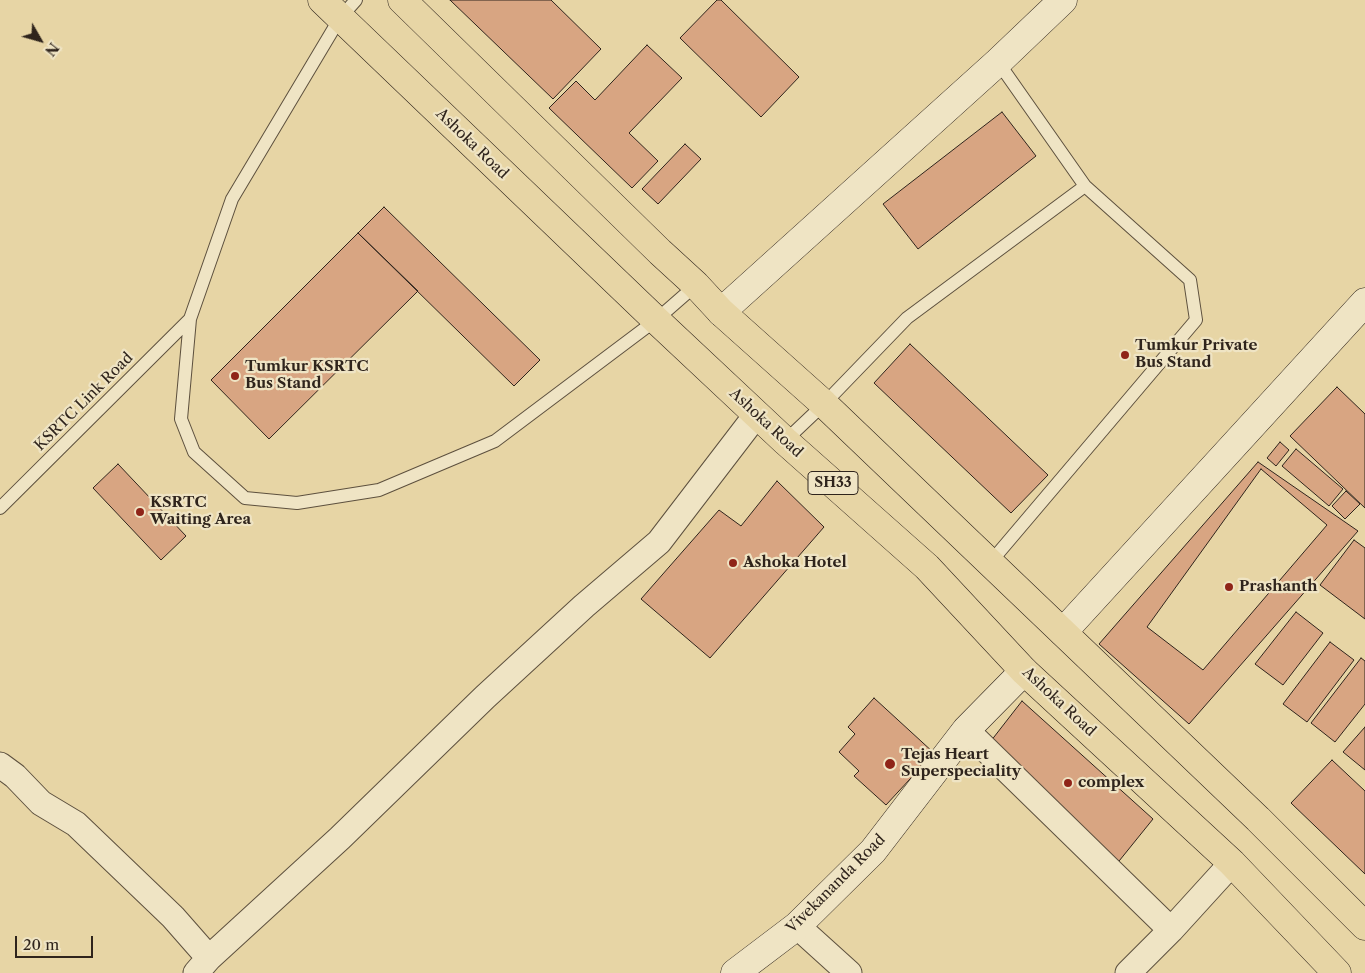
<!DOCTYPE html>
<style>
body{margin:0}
#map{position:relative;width:1365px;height:973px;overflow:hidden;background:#e7d5a5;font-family:"Libre Caslon Text",serif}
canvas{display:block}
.north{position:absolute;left:15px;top:15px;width:50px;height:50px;-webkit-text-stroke:4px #efe4c4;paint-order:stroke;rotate:128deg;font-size:14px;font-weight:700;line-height:20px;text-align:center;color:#2f241c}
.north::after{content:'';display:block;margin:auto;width:18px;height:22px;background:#2f241c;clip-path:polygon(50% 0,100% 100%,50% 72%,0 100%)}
.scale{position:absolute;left:15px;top:936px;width:78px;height:22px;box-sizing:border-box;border:2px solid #2f241c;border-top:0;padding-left:6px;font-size:15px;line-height:18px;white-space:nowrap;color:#2f241c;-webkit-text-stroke:4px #efe4c4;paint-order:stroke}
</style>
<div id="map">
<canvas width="1365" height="973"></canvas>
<div class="north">N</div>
<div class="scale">20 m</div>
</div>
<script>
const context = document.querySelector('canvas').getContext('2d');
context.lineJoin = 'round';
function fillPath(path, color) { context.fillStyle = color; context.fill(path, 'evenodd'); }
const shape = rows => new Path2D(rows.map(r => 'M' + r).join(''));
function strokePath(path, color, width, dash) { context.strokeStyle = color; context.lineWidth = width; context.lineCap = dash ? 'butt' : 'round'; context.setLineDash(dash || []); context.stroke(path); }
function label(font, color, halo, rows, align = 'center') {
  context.font = font + ' "Libre Caslon Text",serif'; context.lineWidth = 4.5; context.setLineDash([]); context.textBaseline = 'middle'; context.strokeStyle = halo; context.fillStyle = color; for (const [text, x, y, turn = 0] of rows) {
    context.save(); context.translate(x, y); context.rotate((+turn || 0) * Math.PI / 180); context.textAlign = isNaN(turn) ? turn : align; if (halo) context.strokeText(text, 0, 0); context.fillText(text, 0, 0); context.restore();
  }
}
const building = shape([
 [450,0,551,0,601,49,553,99,450,0],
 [717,0,721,0,799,77,761,117,680,38,717,0],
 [647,45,682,78,629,133,658,161,632,188,549,108,576,81,595,100,647,45],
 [1002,112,1036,156,918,249,883,204,1002,112],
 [685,144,701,159,658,204,642,189,685,144],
 [384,207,540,360,514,386,358,233,384,207],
 [358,233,418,291,269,439,211,380,358,233],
 [910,344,1048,475,1011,513,874,383,910,344],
 [1337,387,1365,414,1365,508,1290,436,1337,387],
 [1280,442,1289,450,1276,466,1267,458,1280,442],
 [1296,449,1343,489,1329,506,1282,466,1296,449],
 [1258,462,1358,531,1189,724,1099,644,1258,462],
 [118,464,186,536,161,560,93,488,118,464],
 [1261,469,1327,525,1203,670,1147,627,1261,469],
 [777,481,824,527,710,658,641,599,719,510,741,526,777,481],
 [1346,491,1360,504,1345,519,1332,506,1346,491],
 [1354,540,1365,548,1365,619,1320,585,1354,540],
 [1296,612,1323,633,1283,685,1255,664,1296,612],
 [1330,642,1354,660,1307,722,1283,704,1330,642],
 [1361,658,1365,661,1365,704,1335,742,1311,723,1361,658],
 [874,698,934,753,886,805,854,776,859,771,839,752,855,734,848,727,874,698],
 [1022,701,1153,819,1111,871,987,746,1022,701],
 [1365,727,1365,770,1343,752,1365,727],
 [1332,760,1365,791,1365,874,1291,803,1332,760]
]);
fillPath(building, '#d8a582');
strokePath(building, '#2f241c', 1);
const lane = shape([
 [356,0,340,18,232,199,190,319,181,419,194,452,245,498,297,503,379,490,495,441,656,320,696,285],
 [785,441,824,404,907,318,1085,186],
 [0,508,190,319],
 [989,564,1196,320,1190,280,1085,186,998,62]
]);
const street = shape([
 [966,730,1171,930],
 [0,765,15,776,41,803,76,824,173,917,209,958],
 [797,926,849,973],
 [196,973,209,958,340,838,485,697,584,606,659,542,757,414],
 [1128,973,1171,930,1232,863]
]);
const secondary = shape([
 [721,312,998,62,1063,0],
 [1063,632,1365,302],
 [735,973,797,926,873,851,966,730,1024,671]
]);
const primary = shape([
 [322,0,656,320,785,441,927,567,1024,671,1232,863,1337,973],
 [402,0,660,252,696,285,721,312,824,404,1258,819,1365,926]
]);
strokePath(lane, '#5d503e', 14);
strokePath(street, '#5d503e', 27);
strokePath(secondary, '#2f241c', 29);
strokePath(primary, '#2f241c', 29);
strokePath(lane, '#efe4c4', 12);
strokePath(street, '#efe4c4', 25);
strokePath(secondary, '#efe4c4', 28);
strokePath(primary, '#e7d5a5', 28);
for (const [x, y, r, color] of [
 [1125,355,5,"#8f2418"],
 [235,376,5,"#8f2418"],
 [140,512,5,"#8f2418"],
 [733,563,5,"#8f2418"],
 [1229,587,5,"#8f2418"],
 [890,764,6,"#8f2418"],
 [1068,783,5,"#8f2418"]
]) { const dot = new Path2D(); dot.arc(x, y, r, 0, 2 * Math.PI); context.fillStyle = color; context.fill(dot); strokePath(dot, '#efe4c4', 2); }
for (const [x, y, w] of [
 [833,483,50]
]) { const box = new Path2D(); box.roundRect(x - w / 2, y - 11.5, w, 23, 4); context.fillStyle = '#efe4c4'; context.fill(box); strokePath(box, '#2f241c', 1); }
label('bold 14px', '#2f241c', null, [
 ["SH33",833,483]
]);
label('15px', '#2f241c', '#efe4c4', [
 ["Ashoka Road",472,144,44],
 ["KSRTC Link Road",84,402,-45],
 ["Ashoka Road",766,423,43],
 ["Ashoka Road",1059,702,43],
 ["Vivekananda Road",836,884,-45]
]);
label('bold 15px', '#2f241c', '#efe4c4', [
 ["Tumkur Private",1135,346],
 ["Bus Stand",1135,363],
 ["Tumkur KSRTC",245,367],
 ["Bus Stand",245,384],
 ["KSRTC",150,503],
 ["Waiting Area",150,520],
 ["Ashoka Hotel",743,563],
 ["Prashanth",1239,587],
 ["Tejas Heart",901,755],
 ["Superspeciality",901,772],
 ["complex",1078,783]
], 'left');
</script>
